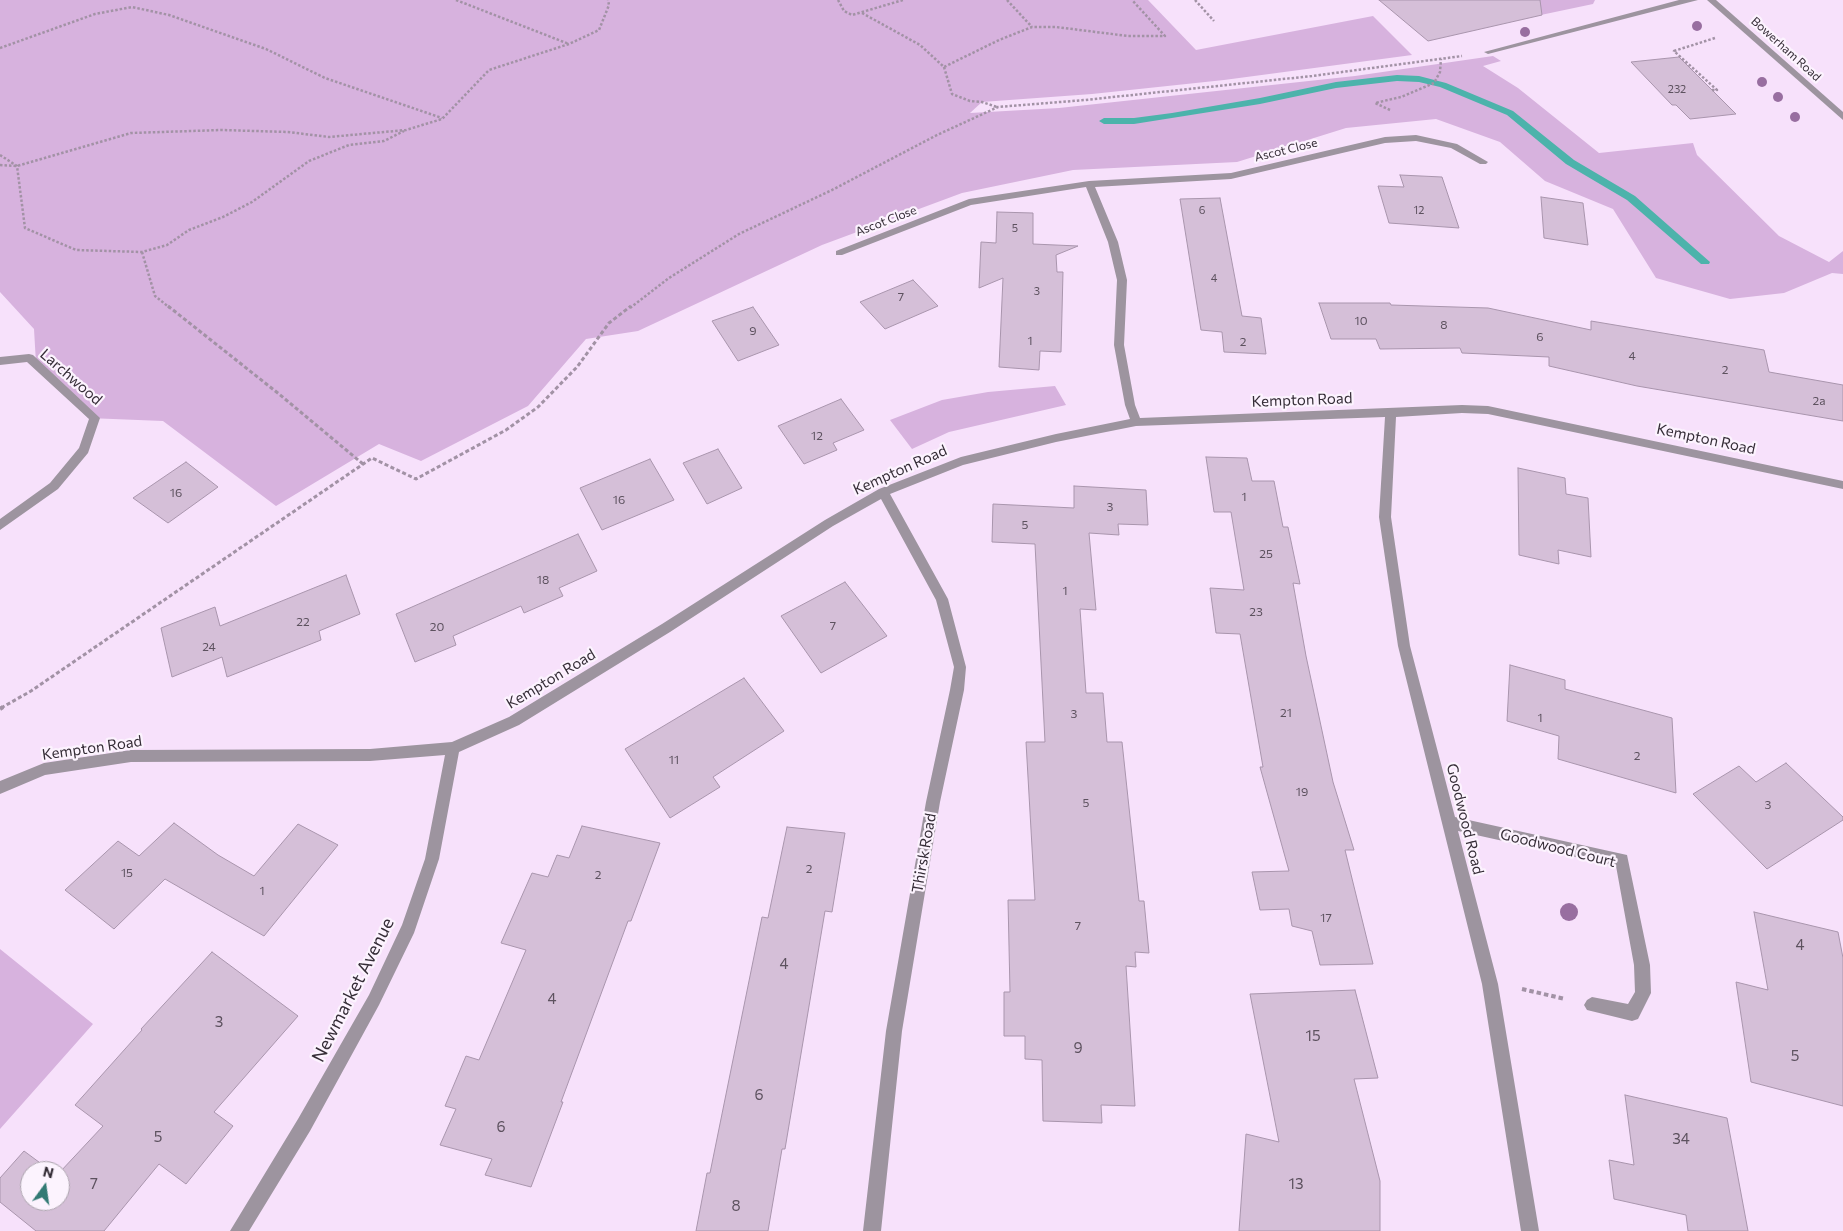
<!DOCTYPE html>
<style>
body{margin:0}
#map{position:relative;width:1843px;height:1231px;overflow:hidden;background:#f7e1fb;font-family:Commissioner,sans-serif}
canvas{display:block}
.north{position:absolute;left:20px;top:1161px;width:50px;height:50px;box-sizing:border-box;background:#fcf3fe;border:1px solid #aca4ae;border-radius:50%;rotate:14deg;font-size:14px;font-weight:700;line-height:20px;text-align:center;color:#352d37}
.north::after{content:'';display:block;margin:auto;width:18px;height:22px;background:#327a74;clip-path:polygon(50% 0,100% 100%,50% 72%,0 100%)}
</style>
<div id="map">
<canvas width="1843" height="1231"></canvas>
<div class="north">N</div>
</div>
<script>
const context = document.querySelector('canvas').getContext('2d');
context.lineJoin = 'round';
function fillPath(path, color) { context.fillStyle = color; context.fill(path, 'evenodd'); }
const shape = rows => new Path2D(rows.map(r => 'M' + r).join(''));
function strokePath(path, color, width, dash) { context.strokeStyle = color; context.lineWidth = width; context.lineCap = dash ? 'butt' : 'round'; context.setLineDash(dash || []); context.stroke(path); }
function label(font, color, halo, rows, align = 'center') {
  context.font = font + ' Commissioner,sans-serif'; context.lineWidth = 4.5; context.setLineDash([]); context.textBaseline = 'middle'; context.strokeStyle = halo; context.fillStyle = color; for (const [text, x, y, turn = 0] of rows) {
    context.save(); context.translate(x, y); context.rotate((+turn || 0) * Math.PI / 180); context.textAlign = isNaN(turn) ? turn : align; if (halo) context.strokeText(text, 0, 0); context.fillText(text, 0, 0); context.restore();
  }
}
fillPath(shape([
 [0,0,1148,0,1196,50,1373,16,1412,55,1224,80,1092,94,982,102,970,113,1059,108,1355,76,1493,56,1501,61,1483,66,1518,88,1599,153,1693,143,1697,155,1779,236,1829,262,1843,251,1843,274,1832,273,1784,293,1730,299,1656,278,1613,209,1545,181,1500,142,1436,119,1346,128,1237,162,1073,170,962,193,822,245,638,331,586,339,528,406,421,461,379,444,276,506,163,421,88,418,36,363,34,329,0,292],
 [1516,0,1595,0,1593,4,1536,16],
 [1055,386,1066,405,949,432,912,449,890,420,942,400,988,392],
 [0,949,93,1024,0,1129]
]), '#d7b2de');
fillPath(shape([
 [1397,75,1419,76,1446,83,1513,111,1574,160,1635,196,1710,262,1709,264,1701,264,1627,200,1566,164,1507,115,1440,87,1419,82,1397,81,1336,88,1260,104,1134,124,1104,124,1099,121,1104,118,1134,118,1172,113,1260,98,1336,82,1397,75]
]), '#4cb3ab');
const building = shape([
 [1379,0,1540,0,1542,15,1428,41,1379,0],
 [1679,57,1736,114,1690,119,1676,105,1672,105,1631,62,1679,57],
 [1400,175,1442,177,1459,228,1389,223,1378,186,1404,187,1400,175],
 [1541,197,1583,203,1588,245,1544,238,1541,197],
 [1220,198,1242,316,1261,318,1266,354,1224,352,1222,332,1201,330,1180,199,1220,198],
 [997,212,1033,213,1033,244,1078,246,1056,255,1057,272,1063,272,1061,352,1040,351,1039,370,999,367,1003,278,979,288,981,242,996,243,997,212],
 [913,280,938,306,885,329,860,302,913,280],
 [1319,303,1390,303,1391,305,1488,308,1591,330,1591,321,1764,350,1769,372,1843,385,1843,421,1637,386,1549,366,1549,357,1462,353,1460,348,1380,349,1376,339,1331,339,1319,303],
 [753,307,779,345,738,361,712,321,753,307],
 [841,399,864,430,833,443,837,450,804,464,778,426,841,399],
 [718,449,742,488,707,504,683,463,718,449],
 [1206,457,1247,458,1252,481,1274,481,1283,527,1288,527,1300,584,1293,583,1306,656,1333,782,1354,850,1345,850,1373,964,1320,965,1312,931,1292,926,1289,909,1260,910,1252,872,1289,871,1260,767,1263,767,1240,634,1216,633,1210,588,1244,590,1231,512,1214,512,1206,457],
 [650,459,674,500,602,530,580,488,650,459],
 [186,462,218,487,168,523,133,498,186,462],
 [1518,468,1565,478,1566,494,1588,498,1591,557,1558,550,1559,564,1519,555,1518,468],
 [1074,486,1146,490,1148,525,1118,524,1119,535,1089,533,1096,610,1080,609,1086,693,1103,693,1107,742,1122,742,1139,901,1144,901,1149,953,1135,952,1136,967,1126,966,1135,1106,1101,1105,1102,1123,1043,1121,1042,1060,1025,1059,1025,1036,1004,1036,1004,992,1010,992,1008,900,1035,900,1026,742,1045,742,1035,544,992,542,993,504,1074,508,1074,486],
 [578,534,597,571,559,588,563,596,524,613,521,606,453,636,456,645,415,662,396,614,578,534],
 [346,575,360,614,319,631,321,640,227,677,222,657,172,677,161,628,215,607,220,626,346,575],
 [845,582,887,636,821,673,781,616,845,582],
 [1510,665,1565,680,1565,689,1672,718,1676,793,1558,759,1559,736,1507,721,1510,665],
 [744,678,784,731,713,777,720,787,670,818,625,749,744,678],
 [1786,763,1843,817,1843,820,1767,869,1693,794,1739,766,1756,782,1786,763],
 [174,823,218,855,254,876,298,824,338,845,264,936,165,879,114,929,65,890,118,841,139,856,174,823],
 [582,826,660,843,631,921,628,921,561,1102,563,1102,531,1187,485,1175,492,1159,440,1145,456,1109,445,1106,466,1056,479,1060,526,950,501,943,532,873,548,877,557,855,569,858,582,826],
 [787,827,845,833,832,912,825,911,785,1149,782,1149,768,1231,696,1231,707,1173,710,1173,762,917,768,918,787,827],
 [1754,912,1838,932,1843,958,1843,1106,1751,1082,1736,982,1768,990,1754,912],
 [212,952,298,1016,214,1112,233,1126,186,1184,159,1164,104,1231,36,1231,0,1202,0,1178,24,1151,51,1171,30,1171,30,1201,60,1201,60,1172,103,1126,75,1105,142,1030,141,1029,212,952],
 [1355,990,1378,1078,1354,1079,1380,1181,1380,1231,1239,1231,1246,1134,1279,1142,1250,994,1355,990],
 [1625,1095,1727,1118,1748,1231,1688,1231,1686,1215,1614,1199,1609,1160,1634,1165,1625,1095]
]);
fillPath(building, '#d5bfd8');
strokePath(building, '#a995ad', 1);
strokePath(shape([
 [456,0,569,44],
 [838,0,844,11,852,15,903,0],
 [1007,0,1032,27],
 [1195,0,1214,21],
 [862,13,920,45,944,67,999,40,1032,27,1056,27,1128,36,1165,36,1132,0],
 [0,48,95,14,132,7,169,15,266,49,325,78,442,118],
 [944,67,952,94,970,101,982,102,997,107],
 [1712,90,1717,90,1674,51,1715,38],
 [1390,110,1375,103,1401,97,1434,83,1440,72,1441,59],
 [0,155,17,166,25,228,76,250,142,252,167,245,189,230,223,217,252,202,309,161,349,145,384,141,404,131],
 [0,165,17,166,131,133,222,130,288,132,329,137,406,130,442,119,489,70,569,44,599,30,609,5,608,0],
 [142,252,155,296,170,308],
 [630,308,669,278,739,234,832,190,937,135,998,107,1085,100,1312,76,1462,56]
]), '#a292a5', 2.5, [2.5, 2]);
strokePath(shape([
 [168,306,279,394,363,464],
 [1,708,31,691,372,458,416,479,506,430,538,407,577,367,609,323,631,306]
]), '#a292a5', 3, [4, 2.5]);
strokePath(shape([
 [0,709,3,707],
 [1522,989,1565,999]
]), '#a292a5', 4, [4.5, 3]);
fillPath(shape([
 [1679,0,1698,0,1488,54,1484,52,1679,0]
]), '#9d949f');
fillPath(shape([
 [1416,135,1457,144,1488,162,1486,164,1480,164,1451,148,1416,141,1385,143,1231,179,1095,187,1118,242,1127,280,1124,345,1135,405,1140,418,1462,405,1488,406,1843,481,1843,489,1488,414,1462,413,1396,417,1391,517,1410,646,1455,817,1627,855,1650,965,1651,993,1638,1019,1632,1021,1587,1010,1584,1005,1587,1000,1592,997,1628,1004,1635,992,1634,965,1616,866,1458,831,1498,984,1539,1231,1521,1231,1482,984,1398,646,1379,517,1385,417,1136,426,1056,442,963,465,890,494,948,599,966,667,964,690,940,802,902,1031,881,1231,863,1231,886,1031,926,802,950,690,954,667,936,600,881,499,833,526,670,632,519,725,459,752,439,859,414,933,379,1005,310,1131,249,1231,230,1231,298,1119,369,995,402,925,425,859,445,755,370,761,131,762,45,775,0,794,0,781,44,763,131,750,370,749,452,742,509,717,662,624,825,520,879,489,961,457,1056,434,1130,419,1125,405,1114,345,1117,280,1108,242,1086,187,971,205,842,255,836,255,836,251,969,199,1089,181,1231,173,1385,137,1416,135],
 [29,354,33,355,100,418,88,453,58,489,0,530,0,519,50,483,79,448,89,419,27,362,0,365,0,357,29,354]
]), '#9d949f');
fillPath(shape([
 [1707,0,1716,0,1843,112,1843,120,1707,0]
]), '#9d949f');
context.fillStyle = '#986ea0';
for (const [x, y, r] of [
 [1697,26,5],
 [1525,32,5],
 [1762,82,5],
 [1778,97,5],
 [1795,117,5],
 [1569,912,9]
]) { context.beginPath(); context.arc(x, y, r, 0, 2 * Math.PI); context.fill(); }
label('11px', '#5d525f', null, [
 ["232",1677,89],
 ["6",1202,210],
 ["12",1419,210],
 ["5",1015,228],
 ["4",1214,278],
 ["3",1037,291]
]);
label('12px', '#352d37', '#fcf3fe', [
 ["Bowerham Road",1786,49,42],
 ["Ascot Close",1286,150,-14],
 ["Ascot Close",886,221,-21]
]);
label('12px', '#5d525f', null, [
 ["7",901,297],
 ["10",1361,321],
 ["8",1444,325],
 ["9",753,331],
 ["6",1540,337],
 ["1",1030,341],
 ["2",1243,342],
 ["4",1632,356],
 ["2",1725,370],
 ["2a",1819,401],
 ["12",817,436],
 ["16",176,493],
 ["1",1244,497],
 ["16",619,500],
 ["3",1110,507],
 ["5",1025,525],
 ["25",1266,554],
 ["18",543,580],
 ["1",1065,591],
 ["23",1256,612],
 ["22",303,622],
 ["7",833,626],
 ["20",437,627],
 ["24",209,647],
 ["21",1286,713],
 ["3",1074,714],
 ["1",1540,718],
 ["2",1637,756],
 ["11",674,760],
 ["19",1302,792],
 ["5",1086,803],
 ["3",1768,805],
 ["2",809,869],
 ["15",127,873],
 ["2",598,875],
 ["1",262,891],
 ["17",1326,918],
 ["7",1078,926]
]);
label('15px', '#352d37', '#fcf3fe', [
 ["Larchwood",71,377,41],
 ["Kempton Road",1302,400,-2],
 ["Kempton Road",1706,439,12],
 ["Kempton Road",900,470,-24],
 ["Kempton Road",551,679,-31],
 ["Kempton Road",92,748,-8],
 ["Goodwood Road",1465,819,76],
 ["Goodwood Court",1558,848,14],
 ["Thirsk Road",924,853,-80]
]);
label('15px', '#5d525f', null, [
 ["4",1800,945],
 ["4",784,964],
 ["4",552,999],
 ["3",219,1022],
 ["15",1313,1036],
 ["9",1078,1048],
 ["5",1795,1056],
 ["6",759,1095],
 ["6",501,1127],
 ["5",158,1137],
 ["34",1681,1139],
 ["7",94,1184],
 ["13",1296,1184],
 ["8",736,1206]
]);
label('18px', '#352d37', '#fcf3fe', [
 ["Newmarket Avenue",353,990,-63]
]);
</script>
